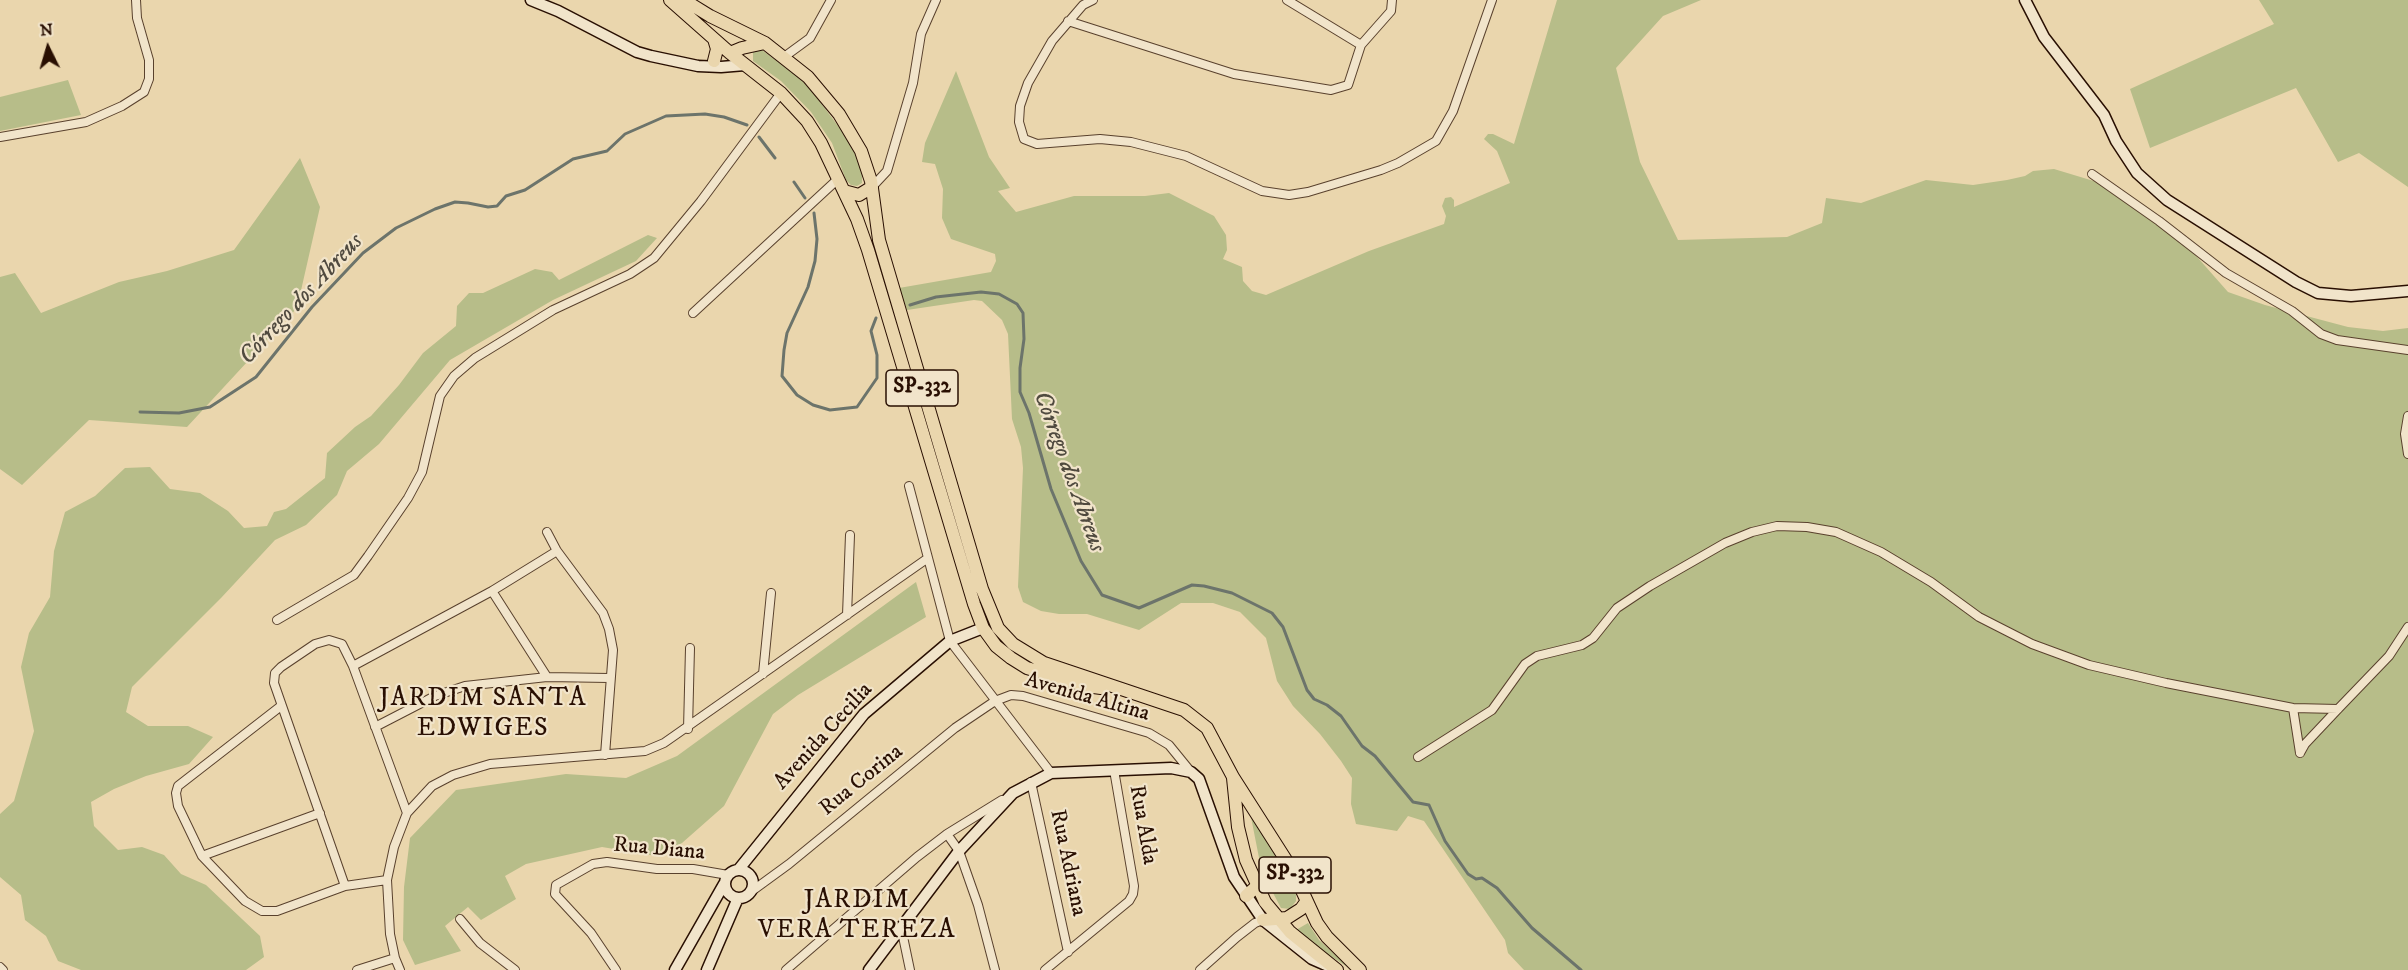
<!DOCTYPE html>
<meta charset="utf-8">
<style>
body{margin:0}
#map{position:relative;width:2408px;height:970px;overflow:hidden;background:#ead6ad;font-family:"IM FELL DW Pica",serif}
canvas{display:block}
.north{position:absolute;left:18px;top:18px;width:60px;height:60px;-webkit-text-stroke:4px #f1e4ca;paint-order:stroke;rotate:355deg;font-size:16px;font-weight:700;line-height:24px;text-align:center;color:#290f02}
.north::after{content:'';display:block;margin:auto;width:21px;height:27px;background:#290f02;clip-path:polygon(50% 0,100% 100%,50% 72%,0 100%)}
</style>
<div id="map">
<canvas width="2408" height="970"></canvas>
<div class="north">N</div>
</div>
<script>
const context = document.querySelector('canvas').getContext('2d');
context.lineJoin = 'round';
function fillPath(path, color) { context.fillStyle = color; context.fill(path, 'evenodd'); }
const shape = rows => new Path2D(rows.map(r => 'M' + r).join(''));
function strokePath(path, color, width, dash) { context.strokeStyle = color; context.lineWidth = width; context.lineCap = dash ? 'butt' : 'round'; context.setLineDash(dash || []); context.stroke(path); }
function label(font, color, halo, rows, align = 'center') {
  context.font = font + ' "IM FELL DW Pica",serif'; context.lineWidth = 4.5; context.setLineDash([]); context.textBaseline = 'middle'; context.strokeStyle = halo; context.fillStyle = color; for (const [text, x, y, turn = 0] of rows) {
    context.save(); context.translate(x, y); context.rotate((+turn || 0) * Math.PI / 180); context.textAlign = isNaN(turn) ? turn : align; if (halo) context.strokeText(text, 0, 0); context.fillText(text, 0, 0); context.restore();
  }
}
fillPath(shape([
 [1557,0,1701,0,1663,16,1616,68,1640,162,1678,240,1787,237,1822,223,1826,198,1861,203,1926,180,1973,185,2007,180,2025,176,2033,171,2054,169,2097,182,2149,218,2191,250,2228,292,2265,305,2348,327,2383,331,2408,328,2408,970,1524,970,1508,953,1505,940,1424,821,1408,816,1397,831,1356,824,1351,804,1352,778,1341,761,1320,734,1293,706,1277,681,1266,638,1240,612,1213,603,1181,603,1139,630,1087,614,1059,614,1041,611,1023,602,1018,587,1023,468,1021,447,1012,419,1008,334,1002,320,982,301,974,300,907,310,899,288,991,272,996,261,995,254,951,239,942,218,943,189,935,164,922,162,925,143,956,71,989,157,1010,188,998,191,1016,212,1074,196,1145,196,1169,193,1214,216,1226,235,1227,250,1223,259,1242,267,1243,281,1252,291,1266,295,1369,251,1444,224,1446,216,1442,206,1445,198,1451,197,1454,200,1454,207,1510,183,1497,151,1484,139,1488,134,1493,134,1514,144],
 [2259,0,2408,0,2408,187,2359,153,2338,162,2296,88,2150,148,2130,89,2274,24],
 [762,50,801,79,812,91,847,138,862,166,862,183,857,186,851,185,846,180,832,143,811,112,781,81,753,61,753,51],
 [68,80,81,115,0,131,0,97],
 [300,158,320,207,297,308,187,427,89,420,22,485,0,469,0,277,15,273,41,313,119,282,167,271,234,250],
 [648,235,657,238,636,261,553,300,450,360,379,444,347,471,337,495,306,525,275,540,221,598,132,687,126,712,148,726,188,726,213,737,189,764,146,776,114,789,91,802,94,826,118,850,142,847,164,855,181,874,206,885,260,936,264,957,246,970,81,970,58,961,46,936,25,920,21,895,0,877,0,814,14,801,34,731,21,667,29,633,50,597,54,551,65,512,95,496,125,468,150,467,170,489,200,493,228,511,244,528,267,526,274,512,286,509,325,478,327,453,355,427,371,416,399,385,423,353,456,326,457,306,469,293,483,293,535,269,552,272,559,280],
 [916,582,926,617,798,695,773,714,724,806,682,843,656,856,602,847,526,864,505,876,516,899,481,920,468,907,445,926,461,951,415,965,403,940,404,887,410,838,456,790,566,774,626,778,677,756],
 [1251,817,1279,859,1261,868],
 [1283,881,1289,883,1293,887,1296,895,1296,901,1290,909,1281,908,1273,893,1275,886],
 [1308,923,1319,940,1352,970,1315,946,1296,930]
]), '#b7bd89');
strokePath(shape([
 [759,137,775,158],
 [794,182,805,198],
 [814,213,817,239,815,261,808,287,787,333,784,350,782,376,797,395,813,405,830,410,857,407,877,378,877,355,871,331,876,318],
 [910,305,936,297,981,292,999,294,1017,304,1023,313,1024,339,1020,368,1020,392,1029,413,1051,489,1081,561,1102,595,1139,608,1192,585,1204,586,1232,593,1272,613,1283,627,1307,690,1314,699,1327,705,1341,716,1362,746,1375,756,1413,802,1429,805,1445,841,1468,874,1476,879,1482,878,1497,888,1532,928,1581,970],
 [140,412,179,413,210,407,256,377,312,307,363,253,396,228,435,209,455,202,468,203,488,207,497,206,506,196,525,190,573,159,607,151,625,134,666,116,705,114,724,117,747,125]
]), '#6c746b', 3);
const street = shape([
 [1093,0,1083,5,1052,41,1028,83,1020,106,1019,122,1024,139,1037,144,1100,139,1131,142,1186,156,1262,191,1289,195,1308,192,1381,170,1398,163,1436,141,1453,111,1492,0],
 [1287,0,1361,45],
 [1068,21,1234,74,1331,90,1348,85,1361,45,1391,11,1392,0],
 [784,57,810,38,831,0],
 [0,137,86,122,122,106,144,92,149,79,149,60,137,18,136,0],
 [2092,174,2159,221,2226,273,2292,311,2321,334,2337,340,2408,350],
 [872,187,887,171,913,83,921,34,936,0],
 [693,313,838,179],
 [2408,416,2405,434,2408,454],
 [909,486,950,641,1051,773],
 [547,532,557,551,603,613,609,629,613,650,605,755],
 [492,591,547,677],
 [847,615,850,535],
 [277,620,354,575,368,556,408,498,422,472,440,396,454,376,475,358,553,310,630,274,654,258,701,201,781,93],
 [353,666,492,591,557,551],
 [763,674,771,593],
 [281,706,178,786,176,793,178,806,202,856,245,901,262,911,277,911,345,886,387,880],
 [2293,708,2300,753],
 [375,727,435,696,465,686,547,677,609,678],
 [688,729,690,648],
 [2300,753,2305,744,2338,709,2389,656,2408,627],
 [1418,757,1492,710,1525,664,1537,656,1582,645,1593,638,1617,608,1650,586,1725,543,1752,532,1777,526,1807,527,1836,532,1881,552,1931,582,1979,617,2032,644,2089,665,2166,683,2293,708,2338,709],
 [1031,782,1068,952],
 [947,834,959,851,978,905,995,970],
 [202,856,320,813],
 [345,886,274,683,275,673,281,667,315,644,329,640,342,644,353,666,407,813],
 [752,891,789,864,955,728,995,701,1011,695,1023,696,1149,733,1169,745,1191,772],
 [460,919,480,943,515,970],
 [901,927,910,970],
 [0,967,3,970],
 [357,970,395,958],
 [400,970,395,958,390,934,387,880,394,847,407,813,432,786,453,775,490,764,645,751,664,743,928,558],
 [616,970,591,933,555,894,556,885,593,864,607,862,657,869,693,869,728,875],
 [786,970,917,857,947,834,1002,800],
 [1045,970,1129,901,1133,894,1134,886,1114,770],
 [1200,970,1237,937,1255,923,1263,920]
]);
const secondary = shape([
 [531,0,558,11,637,52,651,56,698,66,721,67,745,65],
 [2025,0,2044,37,2104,115,2116,141,2137,173,2167,200,2296,282,2318,293,2351,296,2408,291],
 [739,869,864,714,950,641,983,628],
 '725 884a14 14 0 1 1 28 0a14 14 0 1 1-28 0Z',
 [675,970,724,884],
 [707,970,738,898],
 [869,970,959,851,1013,793,1051,773,1171,768,1191,772,1199,779,1234,877,1263,920,1312,959,1328,966]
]);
const primary = shape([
 [670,0,730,53,781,93,807,121,821,143,857,219,868,250,974,604,983,628,996,646,1011,658,1027,668,1086,686,1101,688],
 [684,0,710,16,765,43,808,77,839,114,861,151,871,181,879,240,982,589,998,628,1013,644,1044,663,1184,710,1207,728,1233,777,1293,871,1317,923,1327,937,1360,970],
 [730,53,742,48,765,43],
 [714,61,717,49,714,39],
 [844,191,859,195,872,187],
 [1233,778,1238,827,1246,860,1265,902,1290,932,1337,970],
 [1246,896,1269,875,1286,870,1293,871],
 [1263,920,1287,918,1301,909,1306,902]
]);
strokePath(street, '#59412d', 10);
strokePath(secondary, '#290f02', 13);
strokePath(primary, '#290f02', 14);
strokePath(street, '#f1e4ca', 8);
strokePath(secondary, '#f1e4ca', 10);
strokePath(primary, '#ead6ad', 12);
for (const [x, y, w] of [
 [922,388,72],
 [1295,875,72]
]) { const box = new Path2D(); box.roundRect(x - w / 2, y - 18, w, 36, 4.5); context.fillStyle = '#f1e4ca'; context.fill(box); strokePath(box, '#290f02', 1.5); }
label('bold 21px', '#290f02', null, [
 ["SP-332",922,388],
 ["SP-332",1295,875]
]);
label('22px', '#290f02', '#f1e4ca', [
 ["Avenida Altina",1087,698,16],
 ["Avenida Cecilia",824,737,-48],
 ["Rua Corina",862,781,-39],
 ["Rua Alda",1142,825,80],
 ["Rua Diana",659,850,5],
 ["Rua Adriana",1067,863,78]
]);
label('italic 24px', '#504a3f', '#f1e4ca', [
 ["Córrego dos Abreus",302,300,-47],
 ["Córrego dos Abreus",1068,472,70]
]);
context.letterSpacing = '1.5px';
label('26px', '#290f02', '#f1e4ca', [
 ["JARDIM SANTA",483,700],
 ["EDWIGES",483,730],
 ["JARDIM",857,902],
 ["VERA TEREZA",857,932]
]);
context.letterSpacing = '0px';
</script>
